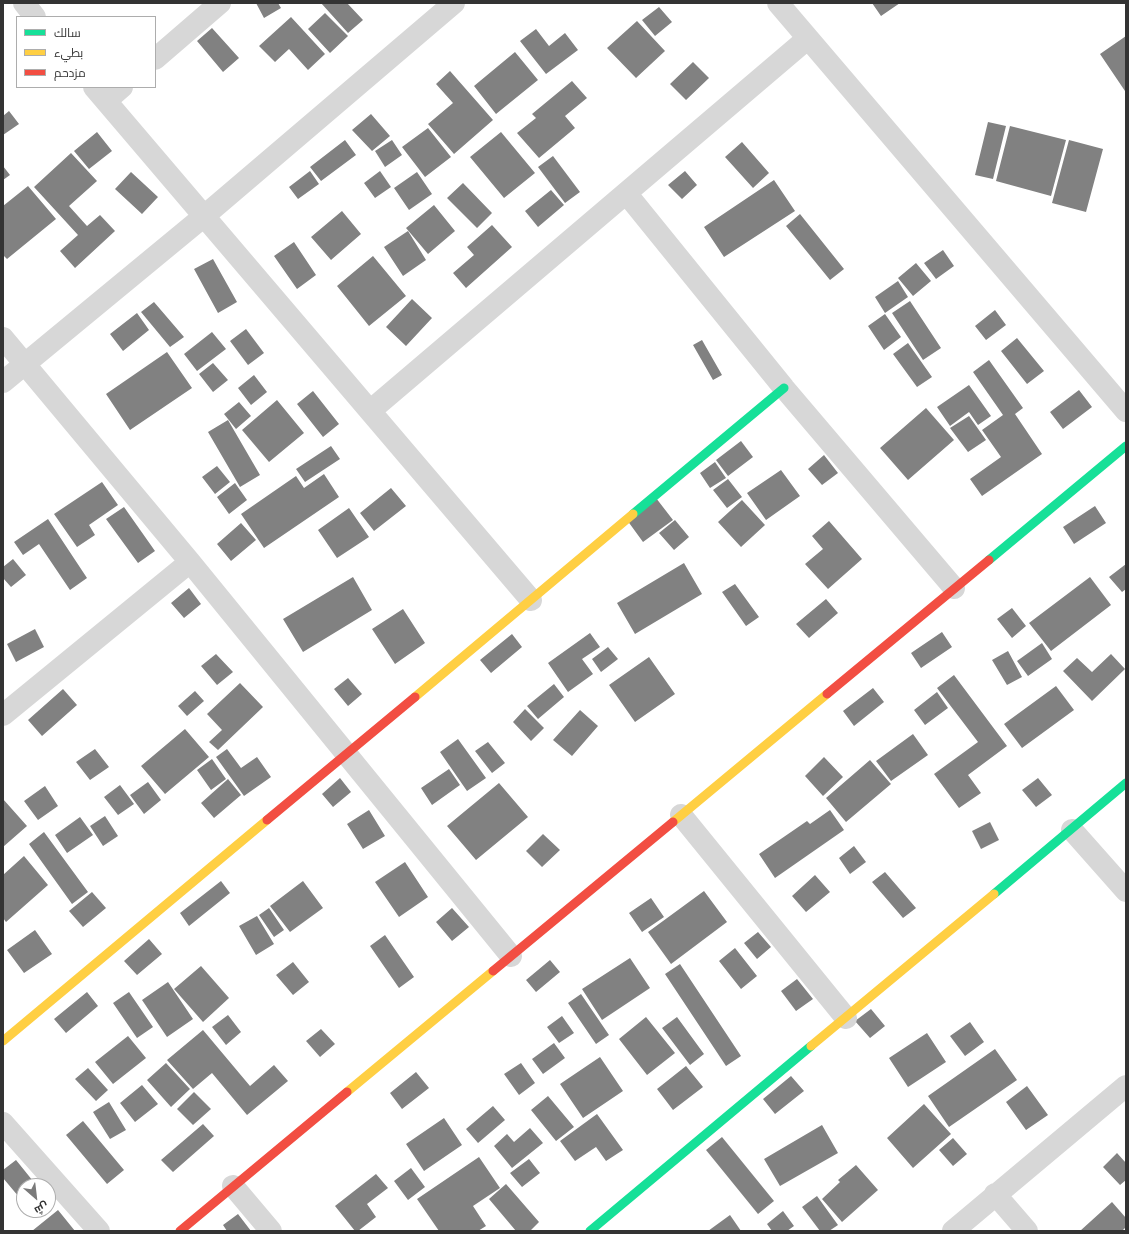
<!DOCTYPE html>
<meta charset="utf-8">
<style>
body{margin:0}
#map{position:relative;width:1129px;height:1234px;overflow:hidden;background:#fff;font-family:"Fira Sans Condensed",Cairo,sans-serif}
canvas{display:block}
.frame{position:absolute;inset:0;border:4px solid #333;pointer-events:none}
.legend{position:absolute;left:16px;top:16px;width:140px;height:72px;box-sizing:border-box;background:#fff;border:1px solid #adadad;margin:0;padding:5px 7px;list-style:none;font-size:12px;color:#333}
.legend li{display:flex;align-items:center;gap:8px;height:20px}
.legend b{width:20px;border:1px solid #adadad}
.north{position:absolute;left:16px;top:1178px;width:40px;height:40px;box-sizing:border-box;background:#fff;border:1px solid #adadad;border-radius:50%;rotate:152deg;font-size:11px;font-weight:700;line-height:16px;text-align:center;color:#333}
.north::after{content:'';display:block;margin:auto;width:14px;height:18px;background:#7a7a7a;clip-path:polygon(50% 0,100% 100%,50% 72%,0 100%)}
</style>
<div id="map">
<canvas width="1129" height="1234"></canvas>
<div class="frame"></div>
<ul class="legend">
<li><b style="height:5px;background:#16e098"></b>سالك</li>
<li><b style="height:5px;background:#ffcf43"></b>بطيء</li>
<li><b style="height:5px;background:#f24e42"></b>مزدحم</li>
</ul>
<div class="north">ش</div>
</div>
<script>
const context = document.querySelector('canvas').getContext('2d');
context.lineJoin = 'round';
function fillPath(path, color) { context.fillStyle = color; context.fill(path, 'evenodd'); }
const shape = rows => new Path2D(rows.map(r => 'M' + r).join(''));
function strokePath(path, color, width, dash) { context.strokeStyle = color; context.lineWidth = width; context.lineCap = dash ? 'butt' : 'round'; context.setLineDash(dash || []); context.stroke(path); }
fillPath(shape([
 [256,3,278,3,281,8,264,18],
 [321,3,347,3,363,20,348,33],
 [872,3,900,3,881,16],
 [659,7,672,22,655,36,642,20],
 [325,13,348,36,330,53,308,29],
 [291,17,325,54,308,70,289,49,275,62,259,46],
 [637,21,665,51,636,78,607,48],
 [212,28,239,58,223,72,197,41],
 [536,29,549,46,565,33,578,50,546,74,520,41],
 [1126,36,1126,90,1125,91,1100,54],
 [515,52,538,80,496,114,474,86],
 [693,62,709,78,686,100,670,84],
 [450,71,493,120,454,154,428,124,453,103,436,84],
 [572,81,587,98,565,116,575,128,539,158,517,133,536,118,532,114],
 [9,111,19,124,3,135,3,116],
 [371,114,390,136,372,151,352,130],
 [988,122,1006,126,993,179,975,175],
 [1010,126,1066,140,1051,196,996,181],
 [428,128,451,157,425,177,402,147],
 [97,132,112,151,89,169,74,151],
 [501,132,535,173,504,198,470,157],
 [345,140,356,155,321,181,310,167],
 [392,140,402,155,385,167,375,151],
 [1069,140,1103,149,1086,212,1052,203],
 [742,142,769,173,753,188,725,157],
 [71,153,97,181,69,206,87,226,100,215,115,231,75,268,60,251,78,235,34,187],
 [553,156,580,192,565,203,538,167],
 [3,166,10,175,3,180],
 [310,171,319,184,298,199,289,187],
 [380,171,391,187,375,198,364,183],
 [685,171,697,185,682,199,668,185],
 [131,172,158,197,142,214,115,189],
 [417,172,432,194,409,210,394,188],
 [774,180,795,211,724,257,704,227],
 [463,183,492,213,477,228,447,198],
 [28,186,56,219,7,259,3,255,3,206],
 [551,190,564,205,538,227,525,211],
 [434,205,455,231,428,254,406,228],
 [342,211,361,234,331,260,311,237],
 [800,214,844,269,830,280,786,226],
 [492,225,512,247,466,288,453,273,474,255,467,247],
 [408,231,426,260,403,276,384,247],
 [294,242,316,275,297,289,274,256],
 [943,250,954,266,936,279,924,263],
 [373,256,406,296,369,326,337,286],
 [213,259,237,302,218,313,194,269],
 [916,263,931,281,913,296,898,278],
 [898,281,908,297,885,313,875,297],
 [412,299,432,318,406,346,386,327],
 [910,301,941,348,923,360,892,313],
 [154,302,184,337,170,347,141,312],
 [995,310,1006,325,986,340,975,326],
 [137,313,149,330,123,351,110,334],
 [885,314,901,337,884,350,868,326],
 [246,329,264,353,248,365,230,341],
 [212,332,226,349,197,371,184,354],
 [1017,338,1044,371,1027,384,1001,351],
 [702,340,722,375,713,380,693,345],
 [908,343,932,377,917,387,893,354],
 [167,352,192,388,130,430,106,394],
 [989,360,1023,408,1015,414,1042,454,982,496,970,479,1001,457,982,430,1003,415,973,372],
 [213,363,228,380,213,392,199,374],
 [254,375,267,392,251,405,238,388],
 [969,385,991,416,978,425,969,412,950,426,937,407],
 [1079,390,1092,407,1063,429,1050,412],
 [313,391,339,424,323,437,297,404],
 [277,400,304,433,269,462,242,430],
 [239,402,251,416,236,429,224,414],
 [926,408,954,440,908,480,880,448],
 [969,416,986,440,968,452,950,428],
 [228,420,260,475,240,487,208,432],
 [741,441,753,457,728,476,716,460],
 [331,446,340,459,305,482,296,469],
 [824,455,838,473,822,485,808,469],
 [715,462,726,478,710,488,700,473],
 [217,466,230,482,215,494,202,477],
 [781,470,800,496,766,520,747,493],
 [324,474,339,497,264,548,241,514,296,476,304,488],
 [728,479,742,497,727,508,713,490],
 [102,482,118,505,89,525,95,535,77,547,54,514],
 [235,483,247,500,229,514,217,497],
 [391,488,406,506,374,531,360,513],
 [656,498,673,520,643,542,627,520],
 [742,500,765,525,741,547,718,522],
 [1095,506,1106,523,1074,544,1063,527],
 [124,507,155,551,138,563,106,519],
 [349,508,369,537,337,558,318,530],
 [48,519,87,578,70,590,39,544,23,555,14,542],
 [675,520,689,537,674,550,659,533],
 [829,521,862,559,828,589,805,564,823,549,812,536],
 [241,523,256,540,231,561,217,544],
 [13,559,26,575,11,587,3,578,3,567],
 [684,563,702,594,635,634,617,603],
 [1126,564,1126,589,1122,592,1109,577],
 [353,577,372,610,303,652,283,619],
 [1090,577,1111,605,1051,651,1029,623],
 [735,584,759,617,746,626,722,592],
 [189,588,201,604,184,618,171,603],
 [826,599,838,613,809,638,796,624],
 [1012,608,1026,626,1012,638,997,619],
 [403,609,425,643,395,664,372,629],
 [35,629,44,647,16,662,7,644],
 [942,632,952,647,921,668,911,653],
 [590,633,600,647,582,659,593,674,568,692,548,663],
 [512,634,522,647,491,673,480,660],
 [1042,643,1052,659,1028,676,1017,661],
 [608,647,618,659,601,672,592,659],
 [1008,651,1022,677,1007,685,992,660],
 [216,654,233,672,217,685,201,666],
 [1111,654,1125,669,1092,701,1063,671,1077,658,1092,672],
 [649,657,675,694,635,722,609,685],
 [954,675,1007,746,968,775,981,793,959,808,934,774,978,742,937,688],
 [348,678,362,694,348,706,334,689],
 [240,683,263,707,218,750,209,742,222,730,207,714],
 [554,684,564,697,538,719,527,706],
 [1056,686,1074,710,1022,748,1004,724],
 [873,688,884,702,854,726,843,711],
 [63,689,77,705,42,736,28,720],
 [195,691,204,701,187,716,178,706],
 [937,692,948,708,925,725,914,710],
 [525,709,544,728,531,741,513,722],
 [580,710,598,726,572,756,553,740],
 [185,729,209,757,165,794,141,766],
 [913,734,928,755,891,781,876,761],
 [458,739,486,778,467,791,440,752],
 [488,742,505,763,492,773,475,751],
 [95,749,109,767,90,780,76,762],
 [227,749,241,768,257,757,271,777,244,796,216,757],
 [824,757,843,777,823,796,805,776],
 [212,759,226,779,211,790,197,770],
 [870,760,891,784,846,822,826,798],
 [449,769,460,785,432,805,421,788],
 [340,778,351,792,333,807,322,794],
 [1038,778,1052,795,1036,807,1022,790],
 [228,779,241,795,214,818,201,803],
 [148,782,161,800,144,814,130,795],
 [499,783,528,817,476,860,447,826],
 [120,785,134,804,118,815,104,797],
 [45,786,58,806,38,820,24,801],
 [3,799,27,826,3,847],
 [369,810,385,836,363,849,347,824],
 [830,810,844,830,775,878,759,854,807,821,810,824],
 [105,816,118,836,103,846,90,826],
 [80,817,93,835,67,853,55,835],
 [990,822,999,840,981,849,972,831],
 [44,832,88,892,72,904,29,844],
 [543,834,560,850,542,867,526,851],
 [854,846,866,862,850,874,839,858],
 [24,856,48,885,6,922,3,918,3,875],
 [405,862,428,897,399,917,375,882],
 [885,872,916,908,903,918,872,882],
 [815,875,830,892,806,912,792,896],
 [221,881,230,893,189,926,180,913],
 [303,881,323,908,290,932,270,906],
 [704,891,727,922,671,964,648,932],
 [92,892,106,908,83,927,69,911],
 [651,898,664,917,642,932,629,913],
 [269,908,284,930,274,937,259,915],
 [452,908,469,927,452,941,436,922],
 [257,916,274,944,256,955,239,926],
 [35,930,52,954,24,973,7,950],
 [758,932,771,947,757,959,744,943],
 [385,935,414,977,399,988,370,946],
 [149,939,162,954,137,975,124,961],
 [735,948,757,976,741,989,719,961],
 [630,958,650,988,602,1020,582,989],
 [550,960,560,972,536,992,526,980],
 [293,962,309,982,293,995,276,975],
 [680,964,741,1056,726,1066,665,974],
 [201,966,229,998,203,1022,174,989],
 [797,979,813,999,796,1011,781,991],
 [168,982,193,1019,167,1037,142,1000],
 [87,992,98,1006,66,1033,54,1019],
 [129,992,153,1027,137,1038,113,1003],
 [581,994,609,1035,596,1044,568,1003],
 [871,1009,885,1026,870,1038,855,1021],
 [228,1015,241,1032,226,1045,212,1027],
 [562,1016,574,1033,559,1043,547,1027],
 [646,1017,675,1053,647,1075,619,1039],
 [677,1017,704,1054,690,1065,662,1028],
 [970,1022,984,1042,965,1056,950,1036],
 [321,1029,335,1044,320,1057,306,1041],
 [203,1030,250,1086,274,1065,288,1081,247,1115,212,1073,193,1089,167,1060],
 [927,1033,946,1062,908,1087,889,1058],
 [128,1036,146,1058,113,1084,95,1062],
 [554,1043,565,1058,543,1074,532,1059],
 [995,1049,1017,1080,949,1127,928,1096],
 [600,1057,623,1091,583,1118,560,1084],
 [166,1063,190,1089,171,1107,147,1080],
 [521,1063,535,1083,519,1095,504,1074],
 [686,1066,703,1087,673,1110,657,1089],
 [88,1068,108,1090,96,1101,75,1079],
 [416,1072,429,1088,402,1109,390,1093],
 [791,1076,804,1091,775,1114,763,1099],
 [142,1085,158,1104,135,1122,120,1103],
 [1027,1086,1048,1115,1026,1130,1006,1102],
 [194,1092,211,1109,193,1125,177,1109],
 [548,1096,574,1127,556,1141,531,1110],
 [109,1102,126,1130,110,1139,93,1112],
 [924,1104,951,1134,913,1168,887,1138],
 [493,1106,505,1120,478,1143,466,1129],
 [597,1114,623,1150,606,1161,596,1147,575,1161,560,1141],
 [444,1118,462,1145,424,1171,406,1144],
 [83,1121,124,1170,107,1184,66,1135],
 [203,1124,214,1136,173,1172,161,1160],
 [822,1125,838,1153,780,1186,764,1159],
 [530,1128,543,1143,512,1168,494,1146,507,1134,514,1142],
 [722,1137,774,1201,758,1214,706,1150],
 [953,1138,967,1154,953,1166,939,1150],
 [1117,1153,1126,1163,1126,1180,1120,1185,1103,1167],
 [479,1157,500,1188,473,1206,486,1226,478,1231,439,1231,417,1199],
 [529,1159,540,1173,522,1187,510,1173],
 [16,1160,37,1186,24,1186,24,1203,3,1178,3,1170],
 [856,1165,878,1190,842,1222,822,1199,840,1182,838,1180],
 [411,1168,425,1187,408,1200,394,1181],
 [376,1174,388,1188,367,1204,376,1217,358,1231,355,1231,335,1206],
 [506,1184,539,1222,530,1231,516,1231,489,1199],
 [817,1196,838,1225,829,1231,820,1231,802,1207],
 [1112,1202,1126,1218,1126,1227,1122,1231,1080,1231],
 [58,1210,75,1231,32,1231],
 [783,1211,794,1226,787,1231,772,1231,767,1224],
 [238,1214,251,1231,227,1231,223,1225],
 [730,1215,741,1231,708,1231]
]), '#818181');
strokePath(shape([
 [24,3,35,17],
 [778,3,1126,411],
 [155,59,220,3],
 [94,87,531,600],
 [106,101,122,87],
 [626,193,784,388,954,588],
 [3,338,190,562,511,956],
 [3,382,203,217,454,3],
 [370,411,807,39],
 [3,715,190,562],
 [681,815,846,1018],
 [1072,830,1126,891],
 [3,1123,99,1231],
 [233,1186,271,1231],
 [995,1194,1027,1231],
 [953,1231,1126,1086]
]), '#d7d7d7', 22);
strokePath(shape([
 [633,514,784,388],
 [989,560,1126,446],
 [994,894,1126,783],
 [590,1231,811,1046]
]), '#16e098', 9);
strokePath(shape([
 [415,697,633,514],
 [673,822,827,694],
 [3,1041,267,820],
 [811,1046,994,894],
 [347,1092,493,971]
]), '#ffcf43', 9);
strokePath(shape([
 [827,694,989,560],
 [267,820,415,697],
 [493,971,673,822],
 [180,1231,347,1092]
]), '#f24e42', 9);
</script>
